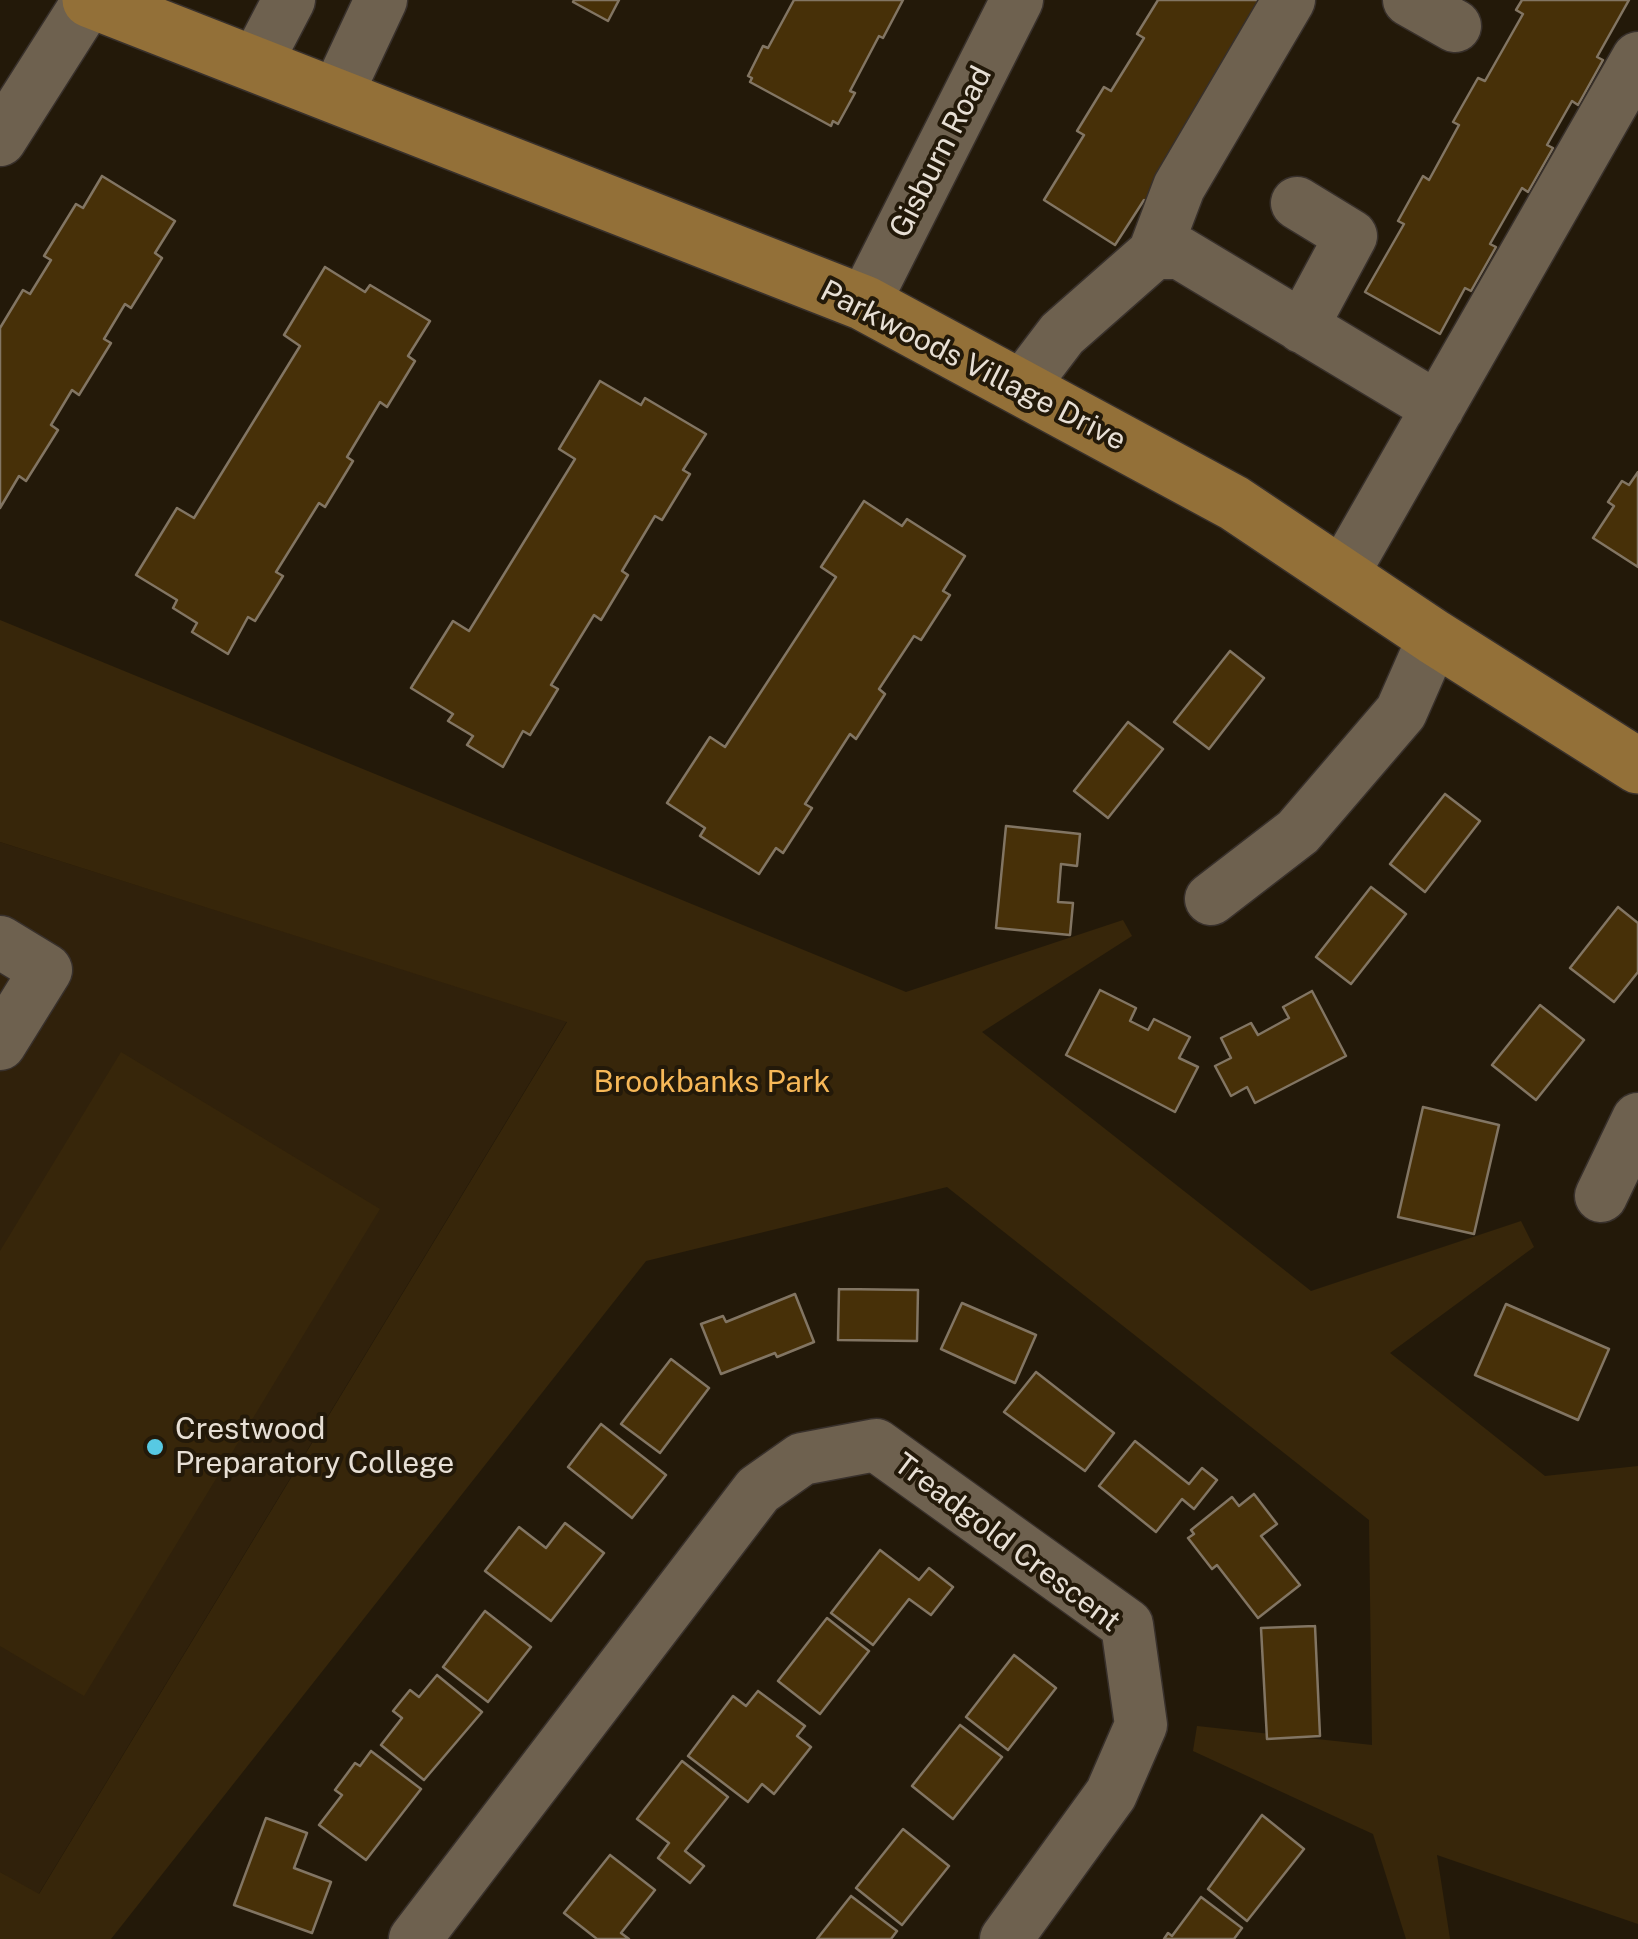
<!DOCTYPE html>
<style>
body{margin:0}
canvas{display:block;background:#231909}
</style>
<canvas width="1638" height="1939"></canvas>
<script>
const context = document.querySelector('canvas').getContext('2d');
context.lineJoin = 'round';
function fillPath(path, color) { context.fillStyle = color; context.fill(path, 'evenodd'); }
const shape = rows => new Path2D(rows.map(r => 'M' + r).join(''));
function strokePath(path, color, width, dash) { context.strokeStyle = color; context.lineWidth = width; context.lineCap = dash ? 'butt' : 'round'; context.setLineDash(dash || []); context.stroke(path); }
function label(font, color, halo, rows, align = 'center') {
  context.font = font + ' "Public Sans",sans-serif'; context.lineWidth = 8; context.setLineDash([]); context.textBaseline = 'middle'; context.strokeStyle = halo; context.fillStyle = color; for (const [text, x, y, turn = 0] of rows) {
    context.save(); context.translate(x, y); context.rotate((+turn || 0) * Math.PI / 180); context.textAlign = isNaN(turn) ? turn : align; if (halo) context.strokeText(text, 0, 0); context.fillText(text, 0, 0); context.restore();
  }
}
fillPath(shape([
 [0,842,567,1021,38,1895,0,1872]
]), '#30210b');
fillPath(shape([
 [0,620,906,992,1123,920,1132,936,982,1032,1311,1291,1521,1221,1534,1247,1390,1353,1545,1476,1638,1466,1638,1924,1437,1855,1450,1939,1406,1939,1373,1834,1193,1751,1197,1726,1372,1745,1369,1520,947,1187,646,1261,111,1939,0,1939,0,1872,39,1894,567,1022,0,842],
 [121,1052,380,1209,84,1696,0,1646,0,1251]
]), '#37260a');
const building = shape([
 [574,0,619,0,608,21,573,2,574,0],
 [794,0,903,0,883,38,879,36,850,91,855,93,838,124,833,121,831,126,750,82,752,78,748,76,763,46,768,48,794,0],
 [1158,0,1277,0,1149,203,1144,200,1115,245,1044,200,1084,135,1077,131,1104,87,1111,91,1144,38,1137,34,1158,0],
 [1522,0,1629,0,1597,57,1603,60,1578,105,1572,101,1547,145,1553,148,1528,192,1522,188,1490,244,1496,247,1471,291,1465,288,1440,334,1365,292,1404,224,1398,221,1423,176,1429,180,1459,125,1453,122,1478,78,1485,81,1523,14,1516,10,1522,0],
 [102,176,175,221,155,253,162,258,131,308,125,304,104,339,111,343,79,395,72,390,51,425,58,430,26,481,19,476,0,508,0,328,23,290,30,294,51,260,44,256,76,204,83,208,102,176],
 [325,267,365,292,370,285,430,321,408,356,415,361,387,407,380,402,347,457,353,461,325,507,319,503,276,572,283,576,255,621,248,617,228,654,192,632,197,623,173,608,177,600,136,575,177,508,194,518,300,346,284,335,325,267],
 [600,381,641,405,645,398,706,434,683,470,690,474,662,520,655,516,622,571,628,575,601,620,594,615,551,685,558,689,530,735,523,731,503,767,467,745,473,736,448,721,453,714,411,688,453,621,469,631,575,459,559,449,600,381],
 [1638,472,1638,567,1593,538,1614,506,1608,502,1622,481,1629,485,1638,472],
 [864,501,902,526,907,519,965,556,943,591,950,595,921,640,914,636,879,689,885,694,856,739,850,734,805,804,812,808,783,853,776,848,759,874,700,836,705,828,667,803,710,737,725,747,836,577,821,567,864,501],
 [1230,651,1264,678,1209,749,1174,722,1230,651],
 [1128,722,1163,749,1108,818,1074,791,1128,722],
 [1445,794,1480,821,1425,892,1390,864,1445,794],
 [1006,826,1080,834,1077,866,1061,864,1058,902,1073,903,1070,935,996,928,1006,826],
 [1371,887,1406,914,1351,984,1316,957,1371,887],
 [1618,907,1638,923,1638,972,1614,1002,1570,968,1618,907],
 [1100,990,1136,1008,1130,1021,1148,1030,1154,1019,1190,1037,1179,1058,1198,1067,1175,1112,1066,1055,1100,990],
 [1312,991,1346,1056,1255,1103,1247,1087,1231,1096,1215,1066,1231,1058,1221,1038,1251,1023,1258,1035,1289,1018,1283,1007,1312,991],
 [1540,1005,1584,1040,1536,1100,1492,1065,1540,1005],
 [1423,1107,1499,1125,1474,1234,1398,1217,1423,1107],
 [839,1289,918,1290,917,1341,838,1340,839,1289],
 [795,1294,814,1342,777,1357,775,1353,721,1374,701,1324,723,1316,726,1322,795,1294],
 [962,1303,1036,1335,1015,1383,941,1349,962,1303],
 [1506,1304,1609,1349,1578,1420,1475,1375,1506,1304],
 [671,1359,709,1388,660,1453,621,1424,671,1359],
 [1036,1372,1114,1433,1085,1471,1004,1412,1036,1372],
 [601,1424,666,1475,632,1518,568,1467,601,1424],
 [1135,1441,1189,1484,1202,1468,1217,1480,1194,1509,1182,1499,1156,1532,1099,1486,1135,1441],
 [1254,1494,1277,1524,1261,1536,1300,1585,1258,1618,1217,1565,1212,1569,1188,1538,1194,1534,1191,1530,1232,1497,1239,1506,1254,1494],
 [565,1523,604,1553,551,1621,485,1571,519,1527,546,1548,565,1523],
 [880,1550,919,1580,929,1568,953,1587,931,1615,909,1599,873,1645,831,1613,880,1550],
 [485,1611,531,1647,488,1702,443,1667,485,1611],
 [827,1618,869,1651,820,1714,778,1681,827,1618],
 [1315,1626,1320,1736,1267,1739,1261,1628,1315,1626],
 [1014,1655,1056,1688,1008,1750,966,1717,1014,1655],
 [437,1675,482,1712,424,1780,381,1745,402,1718,393,1711,410,1690,419,1697,437,1675],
 [758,1691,805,1726,797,1736,811,1747,774,1794,762,1784,748,1802,688,1756,733,1696,746,1706,758,1691],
 [960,1725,1002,1757,953,1819,912,1786,960,1725],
 [371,1751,421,1789,366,1860,319,1825,342,1795,335,1790,355,1763,360,1766,371,1751],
 [682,1761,728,1797,685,1851,704,1866,690,1883,658,1858,669,1843,637,1819,682,1761],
 [1262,1815,1304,1849,1247,1921,1208,1889,1262,1815],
 [266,1818,307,1833,294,1868,331,1882,312,1933,234,1905,266,1818],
 [903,1829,949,1866,902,1925,856,1888,903,1829],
 [610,1855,655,1890,621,1933,629,1939,597,1939,564,1913,610,1855],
 [851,1896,897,1931,891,1939,817,1939,851,1896],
 [1201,1897,1242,1928,1234,1939,1164,1939,1168,1933,1172,1936,1201,1897]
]);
fillPath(building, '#473008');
strokePath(building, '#827563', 2.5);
const minor = shape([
 [1409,0,1455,26],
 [255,65,289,0],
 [336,96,381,0],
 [0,140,89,0],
 [1297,203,1351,236,1302,327],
 [1154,253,1179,187,1289,0],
 [864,303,1017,0],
 [1021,388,1062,334,1154,253,1180,253,1438,408],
 [1342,575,1638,58],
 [1211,899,1298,832,1401,712,1434,637],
 [0,942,46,970,0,1044],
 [1601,1196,1638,1119],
 [415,1939,758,1490,802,1459,876,1445,1127,1625,1141,1725,1111,1794,1006,1939]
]);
const major = shape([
 [90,0,864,303,1234,503,1434,637,1638,766]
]);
strokePath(minor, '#38302b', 55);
strokePath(major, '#38302b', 58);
strokePath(minor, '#6e614f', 52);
strokePath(major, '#937038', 55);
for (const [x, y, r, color] of [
 [155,1447,10,"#57c9e3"]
]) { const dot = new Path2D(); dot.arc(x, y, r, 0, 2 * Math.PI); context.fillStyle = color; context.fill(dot); strokePath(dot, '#231909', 4); }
label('30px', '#e7dfd5', '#231909', [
 ["Gisburn Road",941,152,-63],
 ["Parkwoods Village Drive",973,366,27],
 ["Treadgold Crescent",1007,1543,37]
]);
label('30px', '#f7b858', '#231909', [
 ["Brookbanks Park",712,1083]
]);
label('30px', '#e7dfd5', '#231909', [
 ["Crestwood",175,1430],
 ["Preparatory College",175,1464]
], 'left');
</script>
